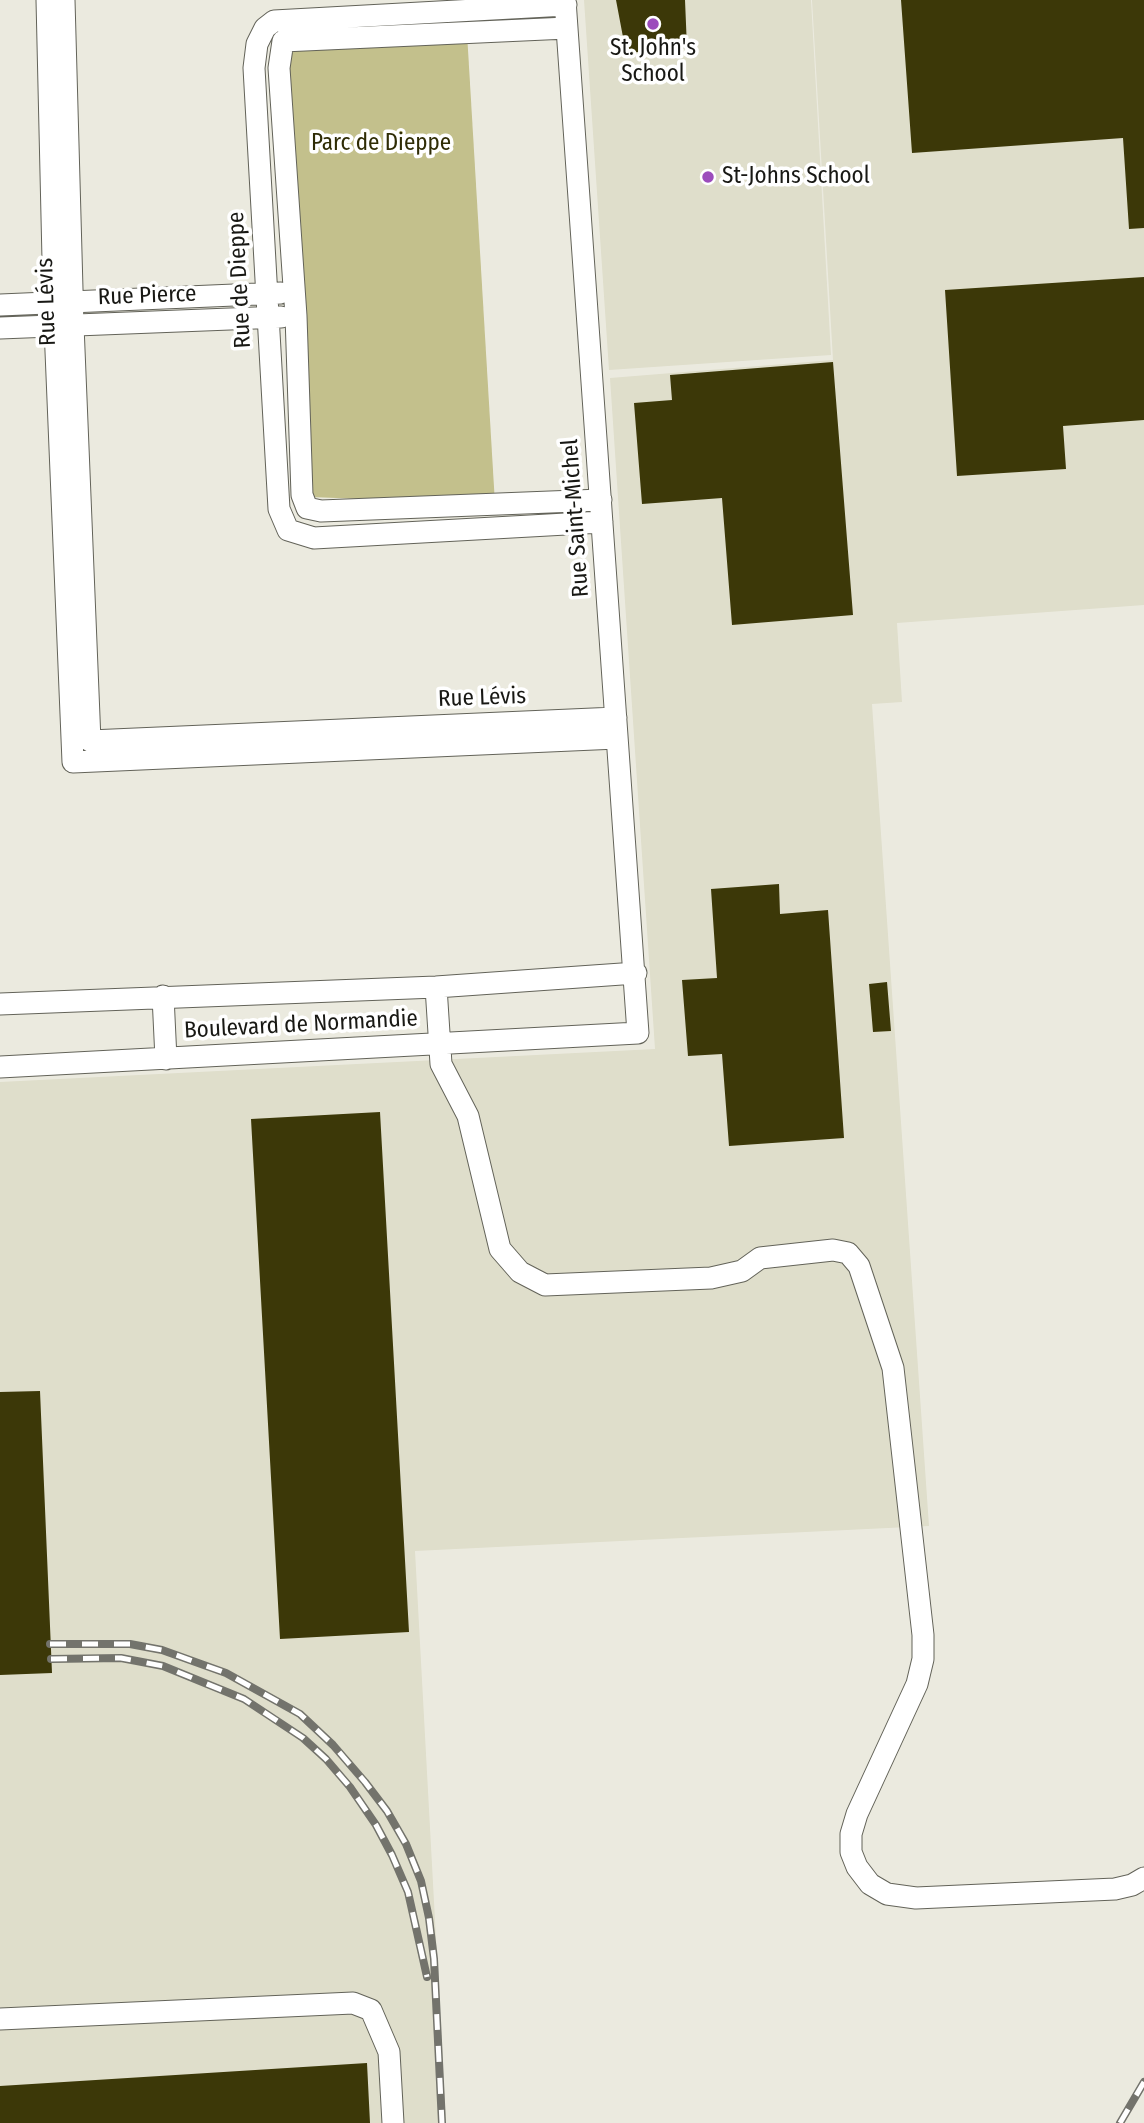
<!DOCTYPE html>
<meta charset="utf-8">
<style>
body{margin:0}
canvas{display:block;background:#ebeadf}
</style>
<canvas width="1144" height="2123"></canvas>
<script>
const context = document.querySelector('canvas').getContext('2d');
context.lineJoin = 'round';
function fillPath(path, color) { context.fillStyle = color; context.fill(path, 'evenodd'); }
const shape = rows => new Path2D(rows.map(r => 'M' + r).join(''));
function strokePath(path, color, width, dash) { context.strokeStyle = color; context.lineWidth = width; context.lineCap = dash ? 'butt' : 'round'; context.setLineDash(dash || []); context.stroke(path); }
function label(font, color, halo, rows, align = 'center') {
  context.font = font + ' "Fira Sans Condensed",sans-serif'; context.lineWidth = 7; context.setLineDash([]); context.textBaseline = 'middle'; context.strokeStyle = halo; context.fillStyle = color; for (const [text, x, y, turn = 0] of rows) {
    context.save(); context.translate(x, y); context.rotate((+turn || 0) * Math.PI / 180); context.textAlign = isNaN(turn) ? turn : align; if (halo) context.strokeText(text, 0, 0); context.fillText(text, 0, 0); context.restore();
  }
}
fillPath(shape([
 [584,0,811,0,831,355,609,370],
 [812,0,1144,0,1144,605,897,623,902,702,872,704,929,1526,415,1551,446,2123,0,2123,0,1082,655,1049,610,378,833,360]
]), '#dfdecb');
fillPath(shape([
 [467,33,495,504,310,497,279,40]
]), '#c3c08c');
fillPath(shape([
 [616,0,685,0,687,48,626,53],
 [901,0,1144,0,1144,228,1129,229,1123,138,912,153],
 [1144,277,1144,420,1063,426,1066,469,957,476,945,290],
 [833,362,853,615,732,625,722,498,642,504,634,403,672,400,670,375],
 [779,884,780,914,828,910,844,1138,729,1146,722,1054,688,1056,682,980,717,978,711,889],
 [887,982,891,1031,873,1032,869,984],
 [380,1112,409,1632,280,1639,251,1119],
 [40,1391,52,1673,0,1675,0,1392],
 [367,2063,370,2123,0,2123,0,2086]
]), '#3c3808');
const minor = shape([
 [47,0,54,303,73,762,617,738],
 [64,0,73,325,90,741,616,718],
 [566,5,274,21,265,28,257,44,254,68,279,509,288,530,314,538,602,522],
 [567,28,283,41,279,68,296,316,302,495,307,508,321,511,601,500],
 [0,305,281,293],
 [0,328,281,317],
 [436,987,441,1064,468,1116,500,1249,520,1272,545,1285,711,1278,742,1271,760,1258,833,1250,848,1253,859,1266,893,1368,923,1635,923,1659,917,1684,857,1814,851,1834,851,1852,857,1867,870,1884,887,1894,916,1898,1115,1889,1132,1885,1144,1878],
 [163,996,166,1059],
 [0,1004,436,987,636,973],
 [0,1067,638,1033,565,0],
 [0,2019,353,2003,371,2010,389,2052,393,2123]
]);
strokePath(minor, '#636359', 23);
strokePath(minor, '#fff', 21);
const rail = shape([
 [50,1644,130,1644,162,1650,226,1673,300,1714,333,1745,365,1782,387,1811,406,1844,421,1881,429,1918,434,1959,442,2123],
 [51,1659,121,1658,163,1666,244,1699,303,1738,326,1759,350,1787,376,1825,392,1855,408,1892,427,1977],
 [1120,2123,1144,2082]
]);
strokePath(rail, '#73736c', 8);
strokePath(rail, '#fff', 5, [16]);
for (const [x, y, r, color] of [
 [653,24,7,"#9c4cbc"],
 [708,177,7,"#9c4cbc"]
]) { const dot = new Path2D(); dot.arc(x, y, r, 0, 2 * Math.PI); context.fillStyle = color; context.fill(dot); strokePath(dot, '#fff', 2.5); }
label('23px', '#181814', '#fff', [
 ["St. John's",653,49],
 ["School",653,75],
 ["St-Johns School",722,177,"left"]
]);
label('23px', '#2f2c05', '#fff', [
 ["Parc de Dieppe",381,144]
]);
label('23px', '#181814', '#fff', [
 ["Rue de Dieppe",240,280,-93],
 ["Rue Pierce",147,296,-2],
 ["Rue Lévis",47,302,-92],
 ["Rue Saint-Michel",576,518,-94],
 ["Rue Lévis",482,698,-2],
 ["Boulevard de Normandie",301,1025,-3]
]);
</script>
